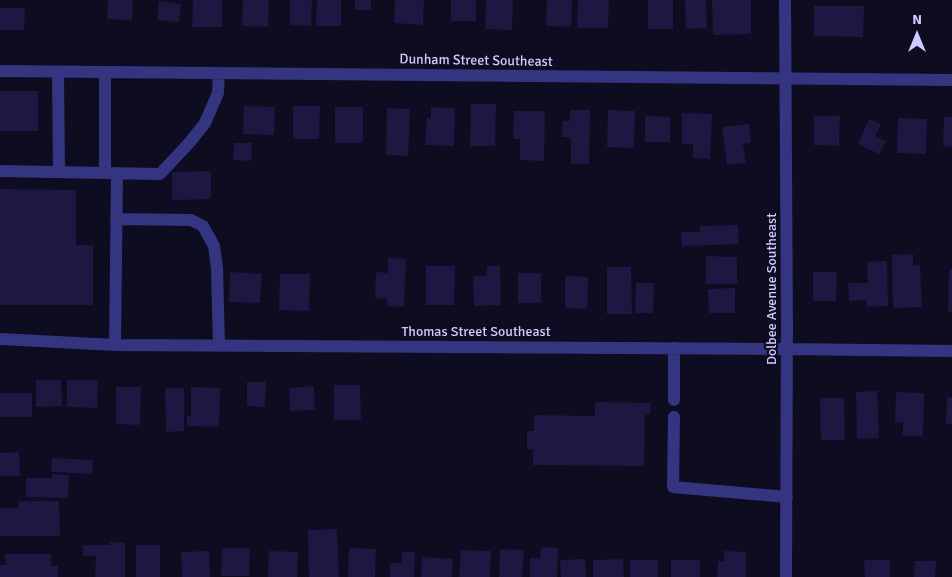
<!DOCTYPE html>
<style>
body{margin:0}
#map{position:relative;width:952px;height:577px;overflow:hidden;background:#0e0c20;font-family:Signika,sans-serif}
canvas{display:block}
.north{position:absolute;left:892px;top:10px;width:50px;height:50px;-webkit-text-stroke:4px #0e0c20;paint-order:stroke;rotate:0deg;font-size:14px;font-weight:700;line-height:20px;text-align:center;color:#cfcaff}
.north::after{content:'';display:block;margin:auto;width:18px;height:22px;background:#cfcaff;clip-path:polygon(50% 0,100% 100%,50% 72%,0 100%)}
</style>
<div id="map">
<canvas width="952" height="577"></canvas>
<div class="north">N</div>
</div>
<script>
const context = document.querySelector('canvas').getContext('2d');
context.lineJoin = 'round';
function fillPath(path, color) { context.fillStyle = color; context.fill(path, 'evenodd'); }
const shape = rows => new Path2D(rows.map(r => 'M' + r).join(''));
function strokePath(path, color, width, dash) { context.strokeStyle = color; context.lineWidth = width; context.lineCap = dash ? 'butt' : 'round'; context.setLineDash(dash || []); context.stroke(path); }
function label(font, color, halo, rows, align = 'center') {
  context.font = font + ' Signika,sans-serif'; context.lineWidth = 4.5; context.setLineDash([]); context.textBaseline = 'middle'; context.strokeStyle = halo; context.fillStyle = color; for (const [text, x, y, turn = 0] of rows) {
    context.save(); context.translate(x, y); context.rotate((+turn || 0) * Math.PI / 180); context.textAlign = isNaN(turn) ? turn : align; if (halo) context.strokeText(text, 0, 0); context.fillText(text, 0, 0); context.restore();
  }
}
fillPath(shape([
 [108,0,133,0,132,20,107,19],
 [193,0,222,0,222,27,192,27],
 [243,0,269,0,268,27,242,26],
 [290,0,312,0,311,26,290,25],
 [317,0,341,0,341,26,316,26],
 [355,0,371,0,371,10,355,10],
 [395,0,424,0,423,25,394,23],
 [451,0,476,0,476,21,451,21],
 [486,0,513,0,512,30,485,29],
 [547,0,572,0,571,27,546,26],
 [578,0,609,0,608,28,577,28],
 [648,0,673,0,673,29,648,29],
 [685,0,706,0,707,28,686,29],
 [712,0,751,0,751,34,713,35],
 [159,1,181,4,179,22,157,20],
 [814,6,864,6,863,37,814,36],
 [0,8,25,8,24,30,0,30],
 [0,91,38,91,38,131,0,131],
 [471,104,496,104,495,146,470,146],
 [244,106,275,107,274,135,243,134],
 [293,106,320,106,319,139,293,139],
 [335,107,363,107,363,143,335,143],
 [431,107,455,108,454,146,425,145,427,118,431,118],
 [387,108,410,109,408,156,386,155],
 [570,110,590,110,589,164,571,164,571,137,562,137,563,121,570,121],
 [608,110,635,111,634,148,607,147],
 [514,111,545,111,544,161,520,160,520,139,513,139],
 [682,113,712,114,710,159,693,158,693,144,682,144],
 [645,116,670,117,670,142,645,142],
 [814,116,840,116,839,146,814,145],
 [944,117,952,117,952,147,943,146],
 [898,118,927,119,926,154,897,153],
 [869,119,881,124,875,136,886,141,879,154,858,144],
 [749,124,751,143,743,144,746,163,727,165,722,127],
 [234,143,252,143,251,161,233,160],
 [211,171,211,199,172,200,172,172],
 [0,189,76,190,76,245,93,245,93,305,0,305],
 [738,225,739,244,682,246,681,232,700,232,700,226],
 [913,254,913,266,920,265,922,307,893,308,892,255],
 [706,256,737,257,737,284,706,284],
 [388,258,406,259,404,307,387,306,387,299,375,298,376,272,388,273],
 [887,261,888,306,867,307,867,300,849,301,848,283,868,283,867,262],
 [426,266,455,266,454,305,426,305],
 [487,266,500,266,501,305,474,306,473,276,487,276],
 [607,267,631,267,632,314,607,314],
 [949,269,952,269,952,312,948,312],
 [230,272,262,274,260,303,229,302],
 [813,272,837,272,836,301,813,301],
 [518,273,541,273,541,303,518,303],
 [280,274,310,274,309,311,279,310],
 [565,276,588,277,587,309,565,308],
 [636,283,654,283,653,313,635,313],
 [735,288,735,313,709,313,708,289],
 [36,380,61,380,62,406,36,407],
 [67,380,98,380,97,408,67,407],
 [247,382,266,382,265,407,247,406],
 [334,385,360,385,361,420,334,420],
 [314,386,315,410,290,411,289,388],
 [116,387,141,387,140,425,116,424],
 [191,387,220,388,219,427,187,426,187,416,191,416],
 [165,388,184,388,184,431,166,432],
 [877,391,879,438,857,439,856,392],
 [896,392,924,393,923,436,903,436,903,422,895,422],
 [0,393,32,393,32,417,0,417],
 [947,397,952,397,952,424,946,424],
 [820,398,844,398,845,440,821,440],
 [595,402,651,403,650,414,645,413,644,466,533,465,533,449,527,449,527,431,534,431,534,415,595,416],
 [19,452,20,476,0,476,0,453],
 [52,458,93,460,92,474,51,472],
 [52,474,69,475,68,498,26,497,26,478,52,478],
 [19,501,59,501,60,536,0,536,0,508,19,508],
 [337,529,339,577,309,577,308,530],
 [110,542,125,543,125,577,95,577,96,556,83,556,83,545,110,545],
 [136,545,160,545,160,577,136,577],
 [541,547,558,548,557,577,530,577,530,558,540,559],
 [222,548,250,548,249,576,221,576],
 [349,548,376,549,375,577,348,577],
 [500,549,524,550,522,577,499,577],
 [461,550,491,551,490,577,459,577],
 [209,551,210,577,182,577,181,552],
 [269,551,298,552,297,577,268,577],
 [724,551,746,552,746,577,717,577,718,561,724,561],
 [402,552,415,552,414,577,390,577,390,563,402,563],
 [5,554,51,554,51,566,58,566,58,577,0,577,0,565,6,565],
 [422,557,453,559,452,577,421,577],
 [585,559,586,577,561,577,560,560],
 [623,559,624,577,593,577,593,560],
 [630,560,658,560,658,577,630,577],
 [671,560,700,560,700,577,671,577],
 [864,560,890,560,890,577,865,577],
 [915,561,936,561,935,577,914,577]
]), '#1e1741');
strokePath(shape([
 [785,0,787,327,786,577],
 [0,71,952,80],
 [58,72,59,172],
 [0,171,160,174,190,142,205,123,218,93,219,73],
 [105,173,105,72],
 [116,219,191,220,203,226,214,246,217,268,219,346],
 [0,339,115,345,787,349,952,351],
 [115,345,117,173],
 [674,400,674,348],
 [674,417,673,487,787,497]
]), '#353481', 12);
label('14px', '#cfcaff', '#0e0c20', [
 ["Dunham Street Southeast",476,61,1],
 ["Dolbee Avenue Southeast",772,289,-90],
 ["Thomas Street Southeast",476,332]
]);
</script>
